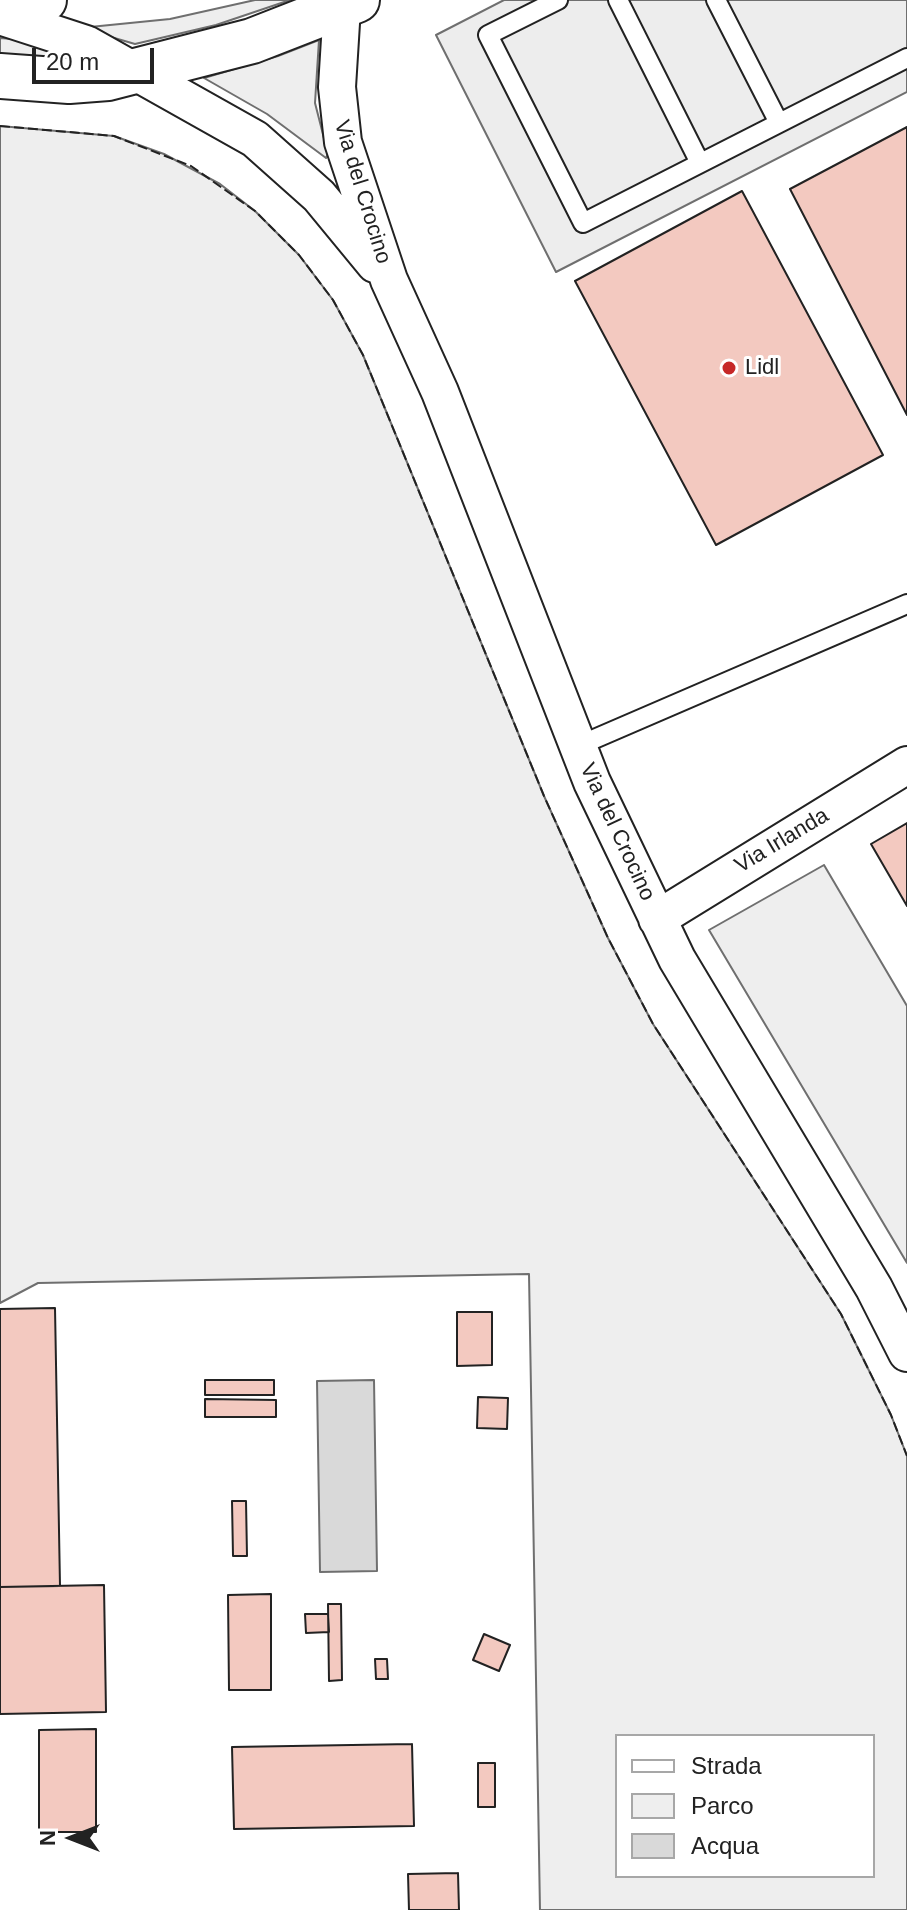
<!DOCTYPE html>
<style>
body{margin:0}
#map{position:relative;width:907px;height:1910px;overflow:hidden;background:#fff;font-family:Arial,sans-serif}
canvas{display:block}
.legend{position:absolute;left:615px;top:1734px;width:260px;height:144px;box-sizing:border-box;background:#fff;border:2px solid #a7a7a7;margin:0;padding:10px 14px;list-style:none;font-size:24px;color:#222}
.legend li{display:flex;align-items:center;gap:16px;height:40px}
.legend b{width:40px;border:2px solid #a7a7a7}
.north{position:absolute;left:32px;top:1798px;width:80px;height:80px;-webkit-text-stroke:6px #fff;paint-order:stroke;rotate:270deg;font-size:22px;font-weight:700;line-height:32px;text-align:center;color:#222}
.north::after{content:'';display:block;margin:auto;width:28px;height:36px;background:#222;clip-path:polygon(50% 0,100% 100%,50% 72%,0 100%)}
.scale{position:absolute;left:32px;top:48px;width:122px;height:36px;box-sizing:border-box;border:4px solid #222;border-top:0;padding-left:10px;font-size:24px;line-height:28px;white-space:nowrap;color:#222;-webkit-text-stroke:6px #fff;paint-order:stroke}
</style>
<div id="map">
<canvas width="907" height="1910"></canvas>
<ul class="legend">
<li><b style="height:10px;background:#fff"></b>Strada</li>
<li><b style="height:22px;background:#eee"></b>Parco</li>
<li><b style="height:22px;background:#d9d9d9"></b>Acqua</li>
</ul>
<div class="north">N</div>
<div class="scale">20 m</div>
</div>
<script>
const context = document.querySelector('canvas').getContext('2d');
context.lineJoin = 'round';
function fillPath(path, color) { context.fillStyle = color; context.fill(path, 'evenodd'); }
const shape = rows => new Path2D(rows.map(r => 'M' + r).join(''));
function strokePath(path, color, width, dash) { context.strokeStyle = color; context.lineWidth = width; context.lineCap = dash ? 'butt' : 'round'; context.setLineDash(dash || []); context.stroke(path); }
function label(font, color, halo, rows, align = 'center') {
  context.font = font + ' Arial,sans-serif'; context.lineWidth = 6; context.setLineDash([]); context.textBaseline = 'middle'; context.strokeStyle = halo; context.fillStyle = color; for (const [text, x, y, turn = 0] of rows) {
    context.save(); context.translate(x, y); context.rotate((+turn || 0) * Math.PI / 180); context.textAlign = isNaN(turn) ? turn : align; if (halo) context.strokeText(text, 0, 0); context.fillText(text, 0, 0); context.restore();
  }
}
const green = shape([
 [255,0,290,0,216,25,135,44,80,28,170,19,255,0],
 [0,38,48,42,79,57,45,60,0,57,0,38],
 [319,40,315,103,328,154,326,158,267,114,204,78,278,56,319,40],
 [0,126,114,136,164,154,220,184,255,211,299,255,333,300,363,355,544,796,608,938,653,1024,841,1314,891,1415,907,1456,907,1910,540,1910,529,1274,38,1283,0,1303,0,126],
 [617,1736,873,1736,873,1876,617,1876,617,1736],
 [824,865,907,1006,907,1263,709,930,824,865]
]);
fillPath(green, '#eee');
strokePath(green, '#6f6f6f', 2);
const parking = shape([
 [504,0,907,0,907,92,556,272,436,35,504,0]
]);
fillPath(parking, '#ededed');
strokePath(parking, '#6f6f6f', 2);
const water = shape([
 [374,1380,377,1571,320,1572,317,1381,374,1380]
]);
fillPath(water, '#d9d9d9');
strokePath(water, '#6f6f6f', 2);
const building = shape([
 [907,127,907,415,790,189,907,127],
 [742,191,883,455,716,545,575,281,742,191],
 [907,823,907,906,871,844,907,823],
 [55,1308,60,1586,0,1587,0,1309,55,1308],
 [457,1312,492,1312,492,1365,457,1366,457,1312],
 [205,1380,274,1380,274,1395,205,1395,205,1380],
 [478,1397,508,1398,507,1429,477,1428,478,1397],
 [205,1399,276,1400,276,1417,205,1417,205,1399],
 [232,1501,246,1501,247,1556,233,1556,232,1501],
 [104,1585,106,1712,0,1714,0,1587,104,1585],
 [271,1594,271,1690,229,1690,228,1595,271,1594],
 [328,1604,341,1604,342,1680,329,1681,328,1604],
 [305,1614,328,1614,329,1632,306,1633,305,1614],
 [484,1634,510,1645,499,1671,473,1660,484,1634],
 [375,1659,387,1659,388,1679,376,1679,375,1659],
 [96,1729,96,1832,39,1832,39,1730,96,1729],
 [412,1744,414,1826,234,1829,232,1747,412,1744],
 [478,1763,495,1763,495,1807,478,1807,478,1763],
 [458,1873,459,1910,409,1910,408,1874,458,1873]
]);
fillPath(building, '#f3c9c0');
strokePath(building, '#222', 2);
const lane = shape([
 [558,0,488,35,583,223,907,58],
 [618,0,700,163],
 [716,0,779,123],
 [578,746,907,604]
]);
const street = shape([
 [342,7,337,87,343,142,389,280,440,392,592,782,677,959,874,1288,907,1353],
 [0,16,86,44,255,139,319,196,375,264],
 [657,919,907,765]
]);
const secondary = shape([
 [0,3,44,0],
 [0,76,69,81,108,78,252,41,357,0]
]);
strokePath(lane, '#222', 22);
strokePath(street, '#222', 40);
strokePath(secondary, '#222', 48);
strokePath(lane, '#fff', 18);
strokePath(street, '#fff', 36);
strokePath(secondary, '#fff', 44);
strokePath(shape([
 [0,126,114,136,191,166,255,211,299,255,333,300,363,355,544,796,608,938,653,1024,841,1314,891,1415,907,1456]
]), '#222', 2, [10, 4]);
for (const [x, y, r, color] of [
 [729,368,8,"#c62828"]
]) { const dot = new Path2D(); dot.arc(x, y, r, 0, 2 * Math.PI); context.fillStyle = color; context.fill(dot); strokePath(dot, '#fff', 3); }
label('22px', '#222', '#fff', [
 ["Via del Crocino",362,192,73],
 ["Via del Crocino",617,832,65],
 ["Via Irlanda",782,841,-31]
]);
label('22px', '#222', '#fff', [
 ["Lidl",745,368]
], 'left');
</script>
